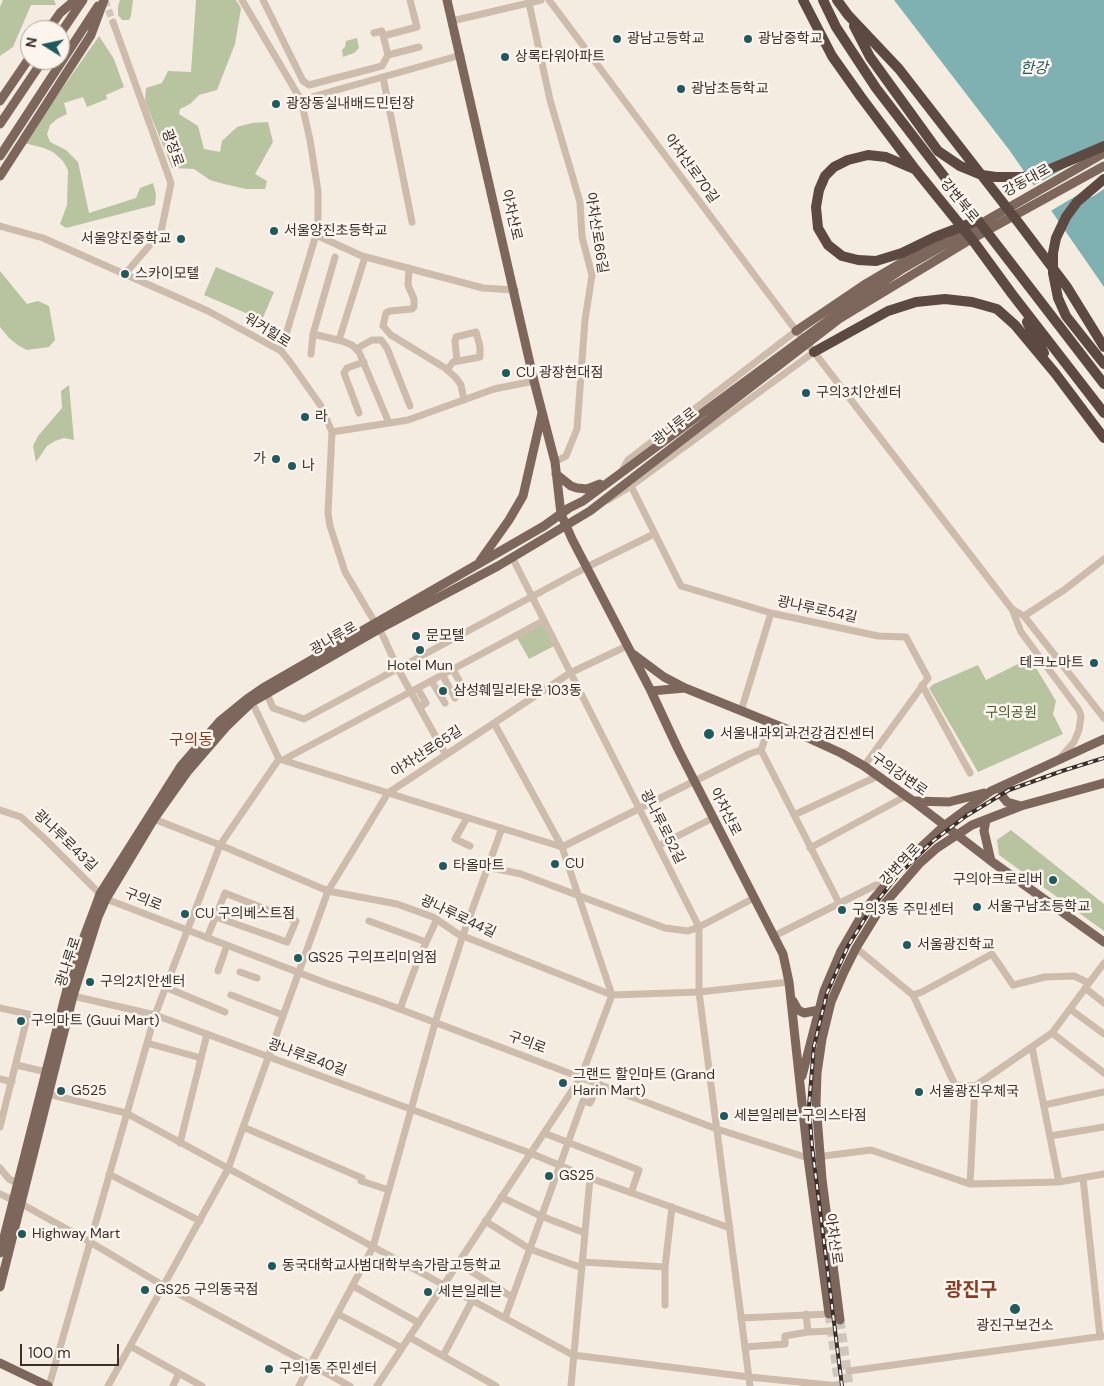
<!DOCTYPE html>
<meta charset="utf-8">
<style>
body{margin:0}
#map{position:relative;width:1104px;height:1386px;overflow:hidden;background:#f4ebe1;font-family:"DM Sans",sans-serif}
canvas{display:block}
.north{position:absolute;left:20px;top:20px;width:50px;height:50px;box-sizing:border-box;background:#fbf5ee;border:1px solid #aea6a0;border-radius:50%;rotate:280deg;font-size:14px;font-weight:700;line-height:20px;text-align:center;color:#3b302b}
.north::after{content:'';display:block;margin:auto;width:18px;height:22px;background:#1f5a5e;clip-path:polygon(50% 0,100% 100%,50% 72%,0 100%)}
.scale{position:absolute;left:20px;top:1344px;width:99px;height:22px;box-sizing:border-box;border:2px solid #3b302b;border-top:0;padding-left:6px;font-size:15px;line-height:18px;white-space:nowrap;color:#3b302b;-webkit-text-stroke:4px #fbf5ee;paint-order:stroke}
</style>
<div id="map">
<canvas width="1104" height="1386"></canvas>
<div class="north">N</div>
<div class="scale">100 m</div>
</div>
<script>
const context = document.querySelector('canvas').getContext('2d');
context.lineJoin = 'round';
function fillPath(path, color) { context.fillStyle = color; context.fill(path, 'evenodd'); }
const shape = rows => new Path2D(rows.map(r => 'M' + r).join(''));
function strokePath(path, color, width, dash) { context.strokeStyle = color; context.lineWidth = width; context.lineCap = dash ? 'butt' : 'round'; context.setLineDash(dash || []); context.stroke(path); }
function label(font, color, halo, rows, align = 'center') {
  context.font = font + ' "DM Sans","Noto Sans KR",sans-serif'; context.lineWidth = 5; context.setLineDash([]); context.textBaseline = 'middle'; context.strokeStyle = halo; context.fillStyle = color; for (const [text, x, y, turn = 0] of rows) {
    context.save(); context.translate(x, y); context.rotate((+turn || 0) * Math.PI / 180); context.textAlign = isNaN(turn) ? turn : align; if (halo) context.strokeText(text, 0, 0); context.fillText(text, 0, 0); context.restore();
  }
}
fillPath(shape([
 [3,0,54,0,56,5,31,5,13,47,0,56,0,7],
 [120,0,133,0,131,16,129,20,122,20,118,15,118,6],
 [196,0,236,0,241,8,235,44,217,90,199,95,190,104,180,109,179,114,198,126,204,149,220,152,222,141,237,127,252,123,268,122,273,142,255,174,267,181,265,189,246,189,224,184,210,180,194,169,172,168,145,101,146,88,162,83,168,71,191,72],
 [99,36,114,59,124,87,106,95,107,99,87,107,83,97,64,103,67,114,57,119,50,125,47,134,50,142,66,150,78,162,89,213,136,198,140,188,153,183,156,194,155,205,66,228,60,224,67,205,68,170,63,161,53,152,44,148,24,143],
 [357,38,359,48,354,53,343,57,342,50,345,47,346,41],
 [216,267,274,292,262,320,204,295],
 [0,271,27,304,38,301,49,306,55,340,49,347,27,350,19,346,9,338,0,327],
 [69,385,74,440,64,438,55,441,47,446,36,462,33,446,38,436,62,408,61,391],
 [543,621,556,645,529,659,516,636],
 [1030,658,1056,701,1053,714,1063,734,978,772,929,688,934,684,978,665,986,680],
 [1011,830,1104,904,1104,931,999,855,997,840]
]), '#b8c4a0');
fillPath(shape([
 [894,0,1104,0,1104,287,1010,151]
]), '#7fb0b2');
fillPath(shape([
 [1104,142,1104,189,1092,197,1081,193,1049,212,1031,187,1065,168,1037,170]
]), '#f4ebe1');
strokePath(shape([
 [105,0,113,22]
]), '#cfc6bd', 7, [7, 3.5]);
strokePath(shape([
 [829,1314,839,1386],
 [840,1320,849,1386]
]), '#cfc6bd', 9, [9, 4.5]);
strokePath(shape([
 [242,0,301,100,310,140,318,191,318,219,316,235,281,351],
 [263,0,303,81,309,85,382,66,388,55,382,31,374,33],
 [549,0,791,324,814,352,1012,609,1021,632,1079,710,1081,716,1079,730,1074,742,1060,758],
 [529,3,550,100,580,202,582,237,592,275,585,320,577,429,566,456,555,462],
 [452,21,541,0],
 [113,22,171,183,161,232,125,274],
 [383,36,417,27,410,0],
 [388,55,419,47],
 [383,77,412,222],
 [301,100,461,55],
 [0,226,43,238,208,311,281,351,290,362,321,406,332,432,328,513,330,526,345,572,383,636,398,669,446,755],
 [316,235,362,256,483,288,515,290],
 [335,257,313,334,342,341,352,345,359,352,389,423],
 [409,268,408,285,414,299,414,307,412,309,390,311,386,313,383,326,391,335,445,368,456,378,461,385,464,400],
 [339,340,365,257],
 [356,349,372,340,381,340,387,348,410,406],
 [311,354,313,334],
 [447,370,453,362,480,357,480,347,476,332,456,337,455,341,457,361],
 [359,413,344,373,347,368,364,362],
 [332,432,408,420,494,389,534,381],
 [622,471,628,460,796,331],
 [631,486,681,586,771,613,878,636,906,637,928,678,864,766],
 [608,500,631,486,814,352],
 [512,557,699,927,699,992,750,1386],
 [1012,609,1024,616,1104,718],
 [1024,616,1064,590,1104,559],
 [453,670,464,689],
 [443,676,455,698],
 [432,682,445,703],
 [922,685,970,773],
 [418,689,426,703,420,707],
 [267,694,273,708,304,719,587,567,654,534],
 [252,702,279,759,562,847,749,754,761,750,771,723],
 [741,711,771,613],
 [761,750,839,903],
 [283,760,543,621],
 [0,810,21,817,44,838,100,894],
 [794,815,878,776],
 [467,818,455,839,470,846],
 [154,819,220,845,328,891,397,904,433,917,458,934,612,995,699,992,789,982],
 [658,846,713,818],
 [810,848,906,796],
 [487,867,521,874,665,928,688,931,699,927,754,898],
 [106,899,326,983,381,1002,717,1129,808,1158,871,1150,970,1184,1059,1182,1104,1174],
 [369,921,426,942],
 [774,936,876,885,883,886],
 [207,938,225,893,296,921,287,942,216,917],
 [856,948,913,995,955,1085,975,1086],
 [218,971,227,945],
 [240,972,257,978],
 [165,987,225,1012],
 [1085,988,1104,1003],
 [231,995,283,1015],
 [913,995,922,992,992,954,1013,985,1045,977,1074,976,1089,983],
 [73,996,155,1015,530,1153,590,1178,730,1228],
 [0,1008,59,1021],
 [400,1009,418,960,437,919],
 [1070,1009,1104,1034],
 [1052,1033,1104,1073],
 [147,1043,201,1058],
 [1032,1047,1059,1182],
 [16,1065,47,1072],
 [0,1079,12,1082],
 [48,1094,126,1113,573,1355,749,1377,839,1386],
 [1044,1105,1104,1092],
 [0,1127,28,1014],
 [243,1127,362,1178],
 [544,1133,639,1170,631,1193],
 [1050,1136,1104,1127],
 [180,1143,207,1034],
 [0,1168,9,1179,17,1183],
 [109,1174,200,1221],
 [1083,1178,1100,1337],
 [361,1181,389,1190],
 [970,1184,975,1086,1052,1033,1104,963],
 [0,1194,13,1200],
 [501,1197,541,1216,585,1233],
 [20,1203,90,1242,164,1286,350,1386],
 [485,1221,530,1249,582,1268],
 [582,1262,665,1267],
 [458,1263,512,1297],
 [353,1286,419,1323],
 [665,1305,665,1267,672,1207],
 [338,1314,402,1348],
 [806,1314,808,1332],
 [505,1318,583,1101,590,1103,599,1084],
 [741,1318,829,1314],
 [409,1337,496,1386],
 [130,1346,202,1386],
 [745,1347,785,1344,785,1336,808,1332,832,1331],
 [443,1356,472,1301],
 [849,1371,1104,1336],
 [49,1386,155,1015,220,845,279,759],
 [108,1386,228,1169,328,891,388,793,570,673,627,646],
 [173,1386,179,1373],
 [299,1386,373,1247,435,1023,463,935,502,828],
 [377,1386,581,1077,612,995,562,847,494,723],
 [571,1386,590,1178]
]), '#cdbbac', 7);
strokePath(shape([
 [447,0,534,381,555,462,561,514,572,539,651,691,678,749,783,954,789,982,808,1158,829,1314],
 [48,30,60,13,75,0],
 [60,34,83,0],
 [0,101,30,57],
 [0,124,43,60],
 [0,156,98,6],
 [0,176,91,35,104,0],
 [796,331,864,285,942,239],
 [556,474,571,486,577,488,587,489,600,484],
 [480,561,509,520,523,496,542,413],
 [633,654,664,677,685,688,806,737,841,753,864,766,913,801,991,861,1104,942],
 [651,691,685,688],
 [1009,784,1003,790,1002,796,1007,802,1021,806],
 [915,801,949,802,984,793],
 [986,820,984,831,991,861],
 [793,1001,798,1010,804,1013,819,1010],
 [802,1076,824,991,841,951,866,908,905,862,945,825,991,791,1104,739],
 [0,1253,67,989,79,950,96,905,100,894,181,766,220,721,247,699,263,688,544,526,569,508,583,501,838,313,902,269,1104,153],
 [0,1287,73,996,98,917,106,899,154,819,188,771,226,727,252,702,379,629,498,566,590,511,839,319,968,241,1104,166],
 [840,1320,822,1179,816,1103,817,1073,822,1039,831,1002,844,972,856,948,880,909,919,864,937,848,972,825,1021,806,1104,783],
 [0,1363,48,1386]
]), '#7d675c', 9);
strokePath(shape([
 [803,0,832,56,861,97,915,169,974,242,1012,294,1104,413],
 [823,0,836,27,876,88,1104,384],
 [837,0,848,15,899,69,1018,222,1067,287,1104,347],
 [854,26,870,57,938,151,960,166,982,175,996,177,1022,177,1036,175,1104,146],
 [914,169,886,157,868,155,848,160,834,167,825,176,819,190,816,207,818,228,828,245,842,256,858,260,876,261,902,253,935,237,974,222],
 [1104,179,1077,202,1066,217,1056,238,1053,253,1053,273,1058,298,1066,316,1104,364],
 [1027,322,1044,353],
 [814,352,888,311,916,302,945,299,972,302,997,309,1015,325,1055,373,1104,438]
]), '#5c4a42', 10);
const rail = shape([
 [842,1386,812,1146,809,1106,814,1046,827,993,848,946,871,909,898,875,933,841,966,816,1009,790,1062,771,1104,758]
]);
strokePath(rail, '#3b302b', 4);
strokePath(rail, '#fbf5ee', 2, [5.5]);
for (const [x, y, r, color] of [
 [617,39,5,"#1f5a5e"],
 [748,39,5,"#1f5a5e"],
 [505,57,5,"#1f5a5e"],
 [681,89,5,"#1f5a5e"],
 [276,104,5,"#1f5a5e"],
 [274,231,5,"#1f5a5e"],
 [181,239,5,"#1f5a5e"],
 [125,274,5,"#1f5a5e"],
 [506,373,5,"#1f5a5e"],
 [806,393,5,"#1f5a5e"],
 [305,417,5,"#1f5a5e"],
 [276,459,5,"#1f5a5e"],
 [292,466,5,"#1f5a5e"],
 [416,636,5,"#1f5a5e"],
 [420,650,5,"#1f5a5e"],
 [1094,663,5,"#1f5a5e"],
 [443,691,5,"#1f5a5e"],
 [709,734,6,"#1f5a5e"],
 [555,864,5,"#1f5a5e"],
 [443,866,5,"#1f5a5e"],
 [1053,880,5,"#1f5a5e"],
 [977,907,5,"#1f5a5e"],
 [842,910,5,"#1f5a5e"],
 [185,914,5,"#1f5a5e"],
 [907,945,5,"#1f5a5e"],
 [298,958,5,"#1f5a5e"],
 [90,982,5,"#1f5a5e"],
 [21,1021,5,"#1f5a5e"],
 [563,1083,5,"#1f5a5e"],
 [61,1091,5,"#1f5a5e"],
 [919,1092,5,"#1f5a5e"],
 [724,1116,5,"#1f5a5e"],
 [549,1176,5,"#1f5a5e"],
 [22,1234,5,"#1f5a5e"],
 [272,1266,5,"#1f5a5e"],
 [145,1290,5,"#1f5a5e"],
 [428,1292,5,"#1f5a5e"],
 [1015,1309,6,"#1f5a5e"],
 [269,1369,5,"#1f5a5e"]
]) { const dot = new Path2D(); dot.arc(x, y, r, 0, 2 * Math.PI); context.fillStyle = color; context.fill(dot); strokePath(dot, '#fbf5ee', 2); }
label('14px', '#3b302b', '#fbf5ee', [
 ["광남고등학교",627,39],
 ["광남중학교",758,39],
 ["상록타워아파트",515,57],
 ["광남초등학교",691,89],
 ["광장동실내배드민턴장",286,104],
 ["서울양진초등학교",284,231],
 ["서울양진중학교",171,239,"right"],
 ["스카이모텔",135,274],
 ["CU 광장현대점",516,373],
 ["구의3치안센터",816,393],
 ["라",315,417],
 ["가",266,459,"right"],
 ["나",302,466],
 ["문모텔",426,636],
 ["테크노마트",1084,663,"right"],
 ["Hotel Mun",420,666,"center"],
 ["삼성훼밀리타운 103동",453,691],
 ["서울내과외과건강검진센터",720,734],
 ["CU",565,864],
 ["타올마트",453,866],
 ["구의아크로리버",1043,880,"right"],
 ["서울구남초등학교",987,907],
 ["구의3동 주민센터",852,910],
 ["CU 구의베스트점",195,914],
 ["서울광진학교",917,945],
 ["GS25 구의프리미엄점",308,958],
 ["구의2치안센터",100,982],
 ["구의마트 (Guui Mart)",31,1021],
 ["그랜드 할인마트 (Grand",573,1075],
 ["Harin Mart)",573,1091],
 ["G525",71,1091],
 ["서울광진우체국",929,1092],
 ["세븐일레븐 구의스타점",734,1116],
 ["GS25",559,1176],
 ["Highway Mart",32,1234],
 ["동국대학교사범대학부속가람고등학교",282,1266],
 ["GS25 구의동국점",155,1290],
 ["세븐일레븐",438,1292],
 ["광진구보건소",1015,1326,"center"],
 ["구의1동 주민센터",279,1369]
], 'left');
label('14px', '#3b302b', '#fbf5ee', [
 ["광장로",172,148,70],
 ["아차산로70길",691,169,54],
 ["강동대로",1027,181,-29],
 ["강변북로",959,201,51],
 ["아차산로",511,215,77],
 ["아차산로66길",596,233,81],
 ["워커힐로",267,331,32],
 ["광나루로",675,427,-38],
 ["광나루로54길",817,610,12],
 ["광나루로",334,639,-30],
 ["아차산로65길",427,752,-33],
 ["구의강변로",899,775,35],
 ["아차산로",725,812,63],
 ["광나루로52길",662,827,63],
 ["광나루로43길",65,841,44],
 ["강변역로",901,865,-47],
 ["구의로",143,900,21],
 ["광나루로44길",458,917,25],
 ["광나루로",69,962,-72],
 ["구의로",527,1043,20],
 ["광나루로40길",307,1058,20],
 ["아차산로",833,1239,82]
]);
label('14px', '#4a5a2e', '#fbf5ee', [
 ["구의공원",1011,713]
]);
label('italic 15px', '#1f5a5e', '#fbf5ee', [
 ["한강",1034,69]
]);
label('16px', '#8c3b22', '#fbf5ee', [
 ["구의동",191,741]
]);
label('bold 19px', '#8c3b22', '#fbf5ee', [
 ["광진구",971,1291]
]);
</script>
